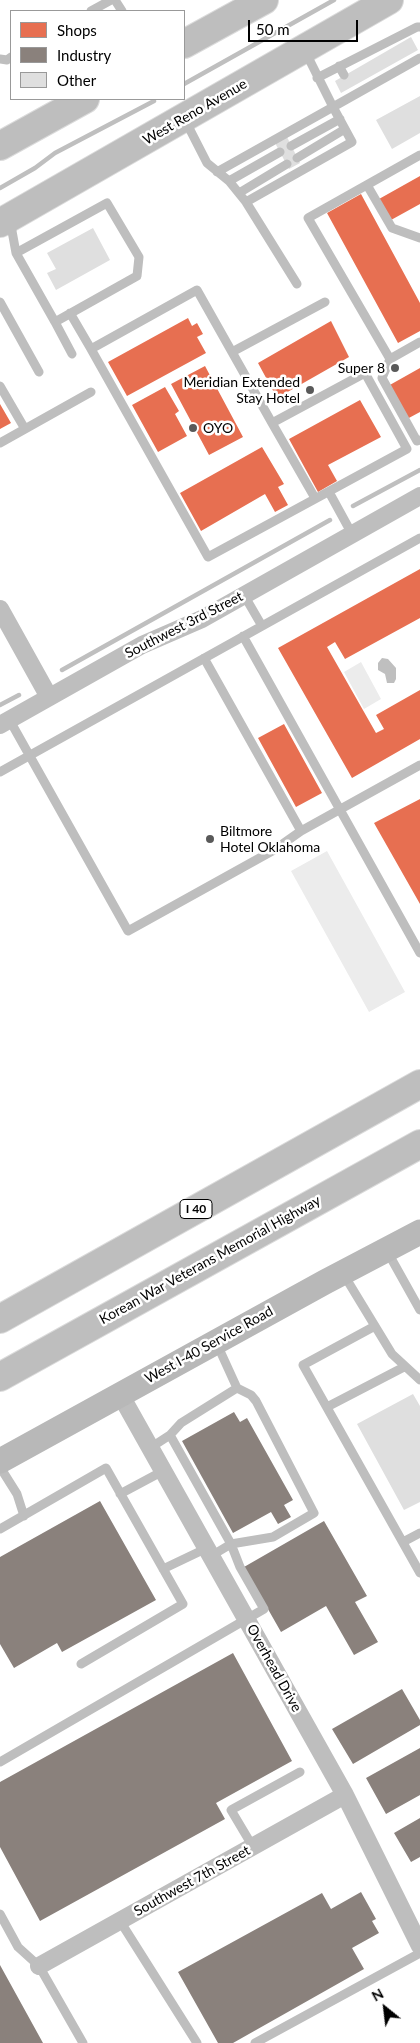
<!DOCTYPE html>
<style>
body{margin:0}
#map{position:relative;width:420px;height:2043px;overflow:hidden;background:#fff;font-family:Lato,sans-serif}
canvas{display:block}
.legend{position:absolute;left:10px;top:10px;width:175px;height:90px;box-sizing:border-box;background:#fff;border:1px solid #999;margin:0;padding:6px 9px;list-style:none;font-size:15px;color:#000}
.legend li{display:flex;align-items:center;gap:10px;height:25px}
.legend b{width:25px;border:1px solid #999}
.north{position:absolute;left:360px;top:1983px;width:50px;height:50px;-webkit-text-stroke:4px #fff;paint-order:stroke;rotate:331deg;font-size:14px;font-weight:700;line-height:20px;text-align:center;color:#000}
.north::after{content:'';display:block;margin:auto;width:18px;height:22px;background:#000;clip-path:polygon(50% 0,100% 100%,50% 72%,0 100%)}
.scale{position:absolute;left:248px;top:20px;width:110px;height:22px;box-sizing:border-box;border:2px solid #000;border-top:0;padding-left:6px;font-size:15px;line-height:18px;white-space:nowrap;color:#000;-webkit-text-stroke:4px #fff;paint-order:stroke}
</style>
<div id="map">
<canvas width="420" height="2043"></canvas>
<ul class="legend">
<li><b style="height:14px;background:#e76f51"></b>Shops</li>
<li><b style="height:14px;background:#8a817c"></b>Industry</li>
<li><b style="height:14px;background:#dfdfdf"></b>Other</li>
</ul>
<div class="north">N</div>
<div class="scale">50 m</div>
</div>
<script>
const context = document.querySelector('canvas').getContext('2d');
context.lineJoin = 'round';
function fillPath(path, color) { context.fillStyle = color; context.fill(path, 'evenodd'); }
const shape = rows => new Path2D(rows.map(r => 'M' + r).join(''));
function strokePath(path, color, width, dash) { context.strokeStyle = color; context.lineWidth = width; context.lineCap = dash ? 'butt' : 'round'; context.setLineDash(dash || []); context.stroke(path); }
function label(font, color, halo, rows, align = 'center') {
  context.font = font + ' Lato,sans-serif'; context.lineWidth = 5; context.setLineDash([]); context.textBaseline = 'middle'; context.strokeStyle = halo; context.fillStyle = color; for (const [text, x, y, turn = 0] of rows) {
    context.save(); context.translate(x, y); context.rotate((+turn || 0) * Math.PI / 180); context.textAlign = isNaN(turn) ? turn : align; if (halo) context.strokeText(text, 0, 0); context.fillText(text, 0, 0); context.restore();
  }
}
fillPath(shape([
 [361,662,381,699,364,709,344,672],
 [327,851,405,992,369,1012,291,871]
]), '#ececec');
fillPath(shape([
 [382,658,388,659,396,668,396,679,394,683,387,683,385,674,378,670,378,663]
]), '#bfbfbf');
fillPath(shape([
 [420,176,420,204,391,220,379,199],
 [361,194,420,303,420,331,398,343,327,213],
 [188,318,192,326,197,323,203,334,197,337,206,353,127,396,108,362],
 [331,321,349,357,277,398,258,363],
 [205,366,243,437,209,455,171,384],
 [420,368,420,412,407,419,388,386],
 [165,387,179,411,175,414,187,436,158,452,132,405],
 [360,400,381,437,328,465,337,481,318,492,289,439],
 [0,404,11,423,0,429],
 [262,447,284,484,278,487,288,505,275,512,265,494,201,531,180,493],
 [420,569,420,618,345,659,335,642,327,647,376,733,384,729,376,715,420,690,420,739,352,778,278,648],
 [284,724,322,793,296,807,258,738],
 [420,799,420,904,374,823]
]), '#e76f51');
fillPath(shape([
 [234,1412,240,1422,247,1418,293,1500,284,1505,291,1517,278,1524,271,1512,233,1533,182,1441],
 [100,1501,156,1600,62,1652,57,1643,14,1668,0,1644,0,1557],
 [324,1521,367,1596,355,1602,378,1642,354,1655,326,1606,281,1632,244,1567],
 [233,1653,292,1761,216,1803,225,1819,40,1921,0,1847,0,1782],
 [402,1689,420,1720,420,1725,353,1764,332,1729],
 [420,1748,420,1795,386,1814,366,1778],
 [420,1818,420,1857,411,1862,394,1833],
 [361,1892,376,1919,372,1921,379,1933,352,1948,364,1969,233,2043,218,2043,178,1972,322,1893,331,1909],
 [0,1965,43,2043,0,2043]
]), '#8a817c');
strokePath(shape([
 [184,84,334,0],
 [0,188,35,168,55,153,154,101],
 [353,506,420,470],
 [62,670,330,520],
 [0,705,19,695]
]), '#bfbfbf', 4.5);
fillPath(shape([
 [411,37,418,50,341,93,335,81],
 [420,96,420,133,392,149,376,120],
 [287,137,300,163,289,169,275,143],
 [93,228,110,260,56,290,47,273,56,269,47,253],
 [413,1394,420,1406,420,1502,404,1510,357,1424]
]), '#dfdfdf');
const primary = shape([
 [184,44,264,0],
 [0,146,85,99],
 [0,223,389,0]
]);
const highway = shape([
 [0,1319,420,1084],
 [0,1377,420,1144]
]);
strokePath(primary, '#dbdbdb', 30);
strokePath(highway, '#dbdbdb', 30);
strokePath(shape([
 [115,0,122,11],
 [91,11,111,0],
 [0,59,7,60,11,57],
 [339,66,344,75],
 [317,78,417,27,420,27],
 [185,120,207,163,229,181,246,202,297,284],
 [291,146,340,119],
 [420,155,308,218,390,359,420,342],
 [297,158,345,129],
 [217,172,333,107,305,51],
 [229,181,280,152],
 [367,185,392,228,420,238],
 [239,193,287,164],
 [246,202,352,142,333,107,420,58],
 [10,220,16,253,55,322,137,276,139,257,107,203,16,253],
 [0,302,39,372],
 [70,313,91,349],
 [55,322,72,354],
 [232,352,325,302],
 [390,359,382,378,417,441,420,440],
 [0,386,25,429],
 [272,423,365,373,407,449,208,557,91,349,197,290,272,423,315,498],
 [0,443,91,392],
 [329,492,352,534],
 [244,595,262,626],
 [243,636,420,953],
 [204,658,301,831],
 [9,719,128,931,274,850,301,831,420,765],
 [0,772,420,538],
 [387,1251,420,1310],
 [344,1275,392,1354,420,1380],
 [375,1326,303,1365,420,1573],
 [327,1407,404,1367],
 [170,1435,231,1544,211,1556],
 [150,1448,170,1435,181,1423,237,1388],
 [0,1467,17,1494,24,1516],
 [120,1494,163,1471],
 [0,1529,106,1468,183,1604,81,1664],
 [403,1542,420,1533],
 [163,1569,207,1548],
 [0,1762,264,1609,240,1567,231,1544,273,1537,314,1513,256,1401,251,1395,237,1388,216,1342],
 [253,1847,231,1810,300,1772],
 [0,1914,18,1947,39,1966,83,2043],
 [120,1921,197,2043],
 [255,2043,420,1953]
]), '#bebebe', 9);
strokePath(shape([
 [0,609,49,697],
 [0,725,142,645,202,619,420,496],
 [120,1394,345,1795,420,1946],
 [39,1966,345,1795]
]), '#bebebe', 18);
strokePath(shape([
 [0,1461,325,1282,420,1232]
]), '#b8b8b8', 25);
strokePath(primary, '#bebebe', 28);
strokePath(highway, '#bebebe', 28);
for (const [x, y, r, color] of [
 [395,368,5,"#595959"],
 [310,390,5,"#595959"],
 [193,428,5,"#595959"],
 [210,839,5,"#595959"]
]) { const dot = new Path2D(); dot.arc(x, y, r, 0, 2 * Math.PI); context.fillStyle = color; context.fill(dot); strokePath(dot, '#fff', 2); }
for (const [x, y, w] of [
 [196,1209,32]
]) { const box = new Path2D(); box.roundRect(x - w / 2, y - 9.5, w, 19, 4); context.fillStyle = '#fff'; context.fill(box); strokePath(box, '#000', 1); }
label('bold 12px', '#000', null, [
 ["I 40",196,1209]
]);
label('14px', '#000', '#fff', [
 ["West Reno Avenue",195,112,-30],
 ["Southwest 3rd Street",184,625,-27],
 ["Korean War Veterans Memorial Highway",210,1260,-29],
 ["West I-40 Service Road",209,1345,-29],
 ["Overhead Drive",274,1668,61],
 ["Southwest 7th Street",192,1881,-29]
]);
label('14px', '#000', '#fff', [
 ["Super 8",385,368],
 ["Meridian Extended",300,382],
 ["Stay Hotel",300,398],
 ["OYO",203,428,"left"],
 ["Biltmore",220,831,"left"],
 ["Hotel Oklahoma",220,847,"left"]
], 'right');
</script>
